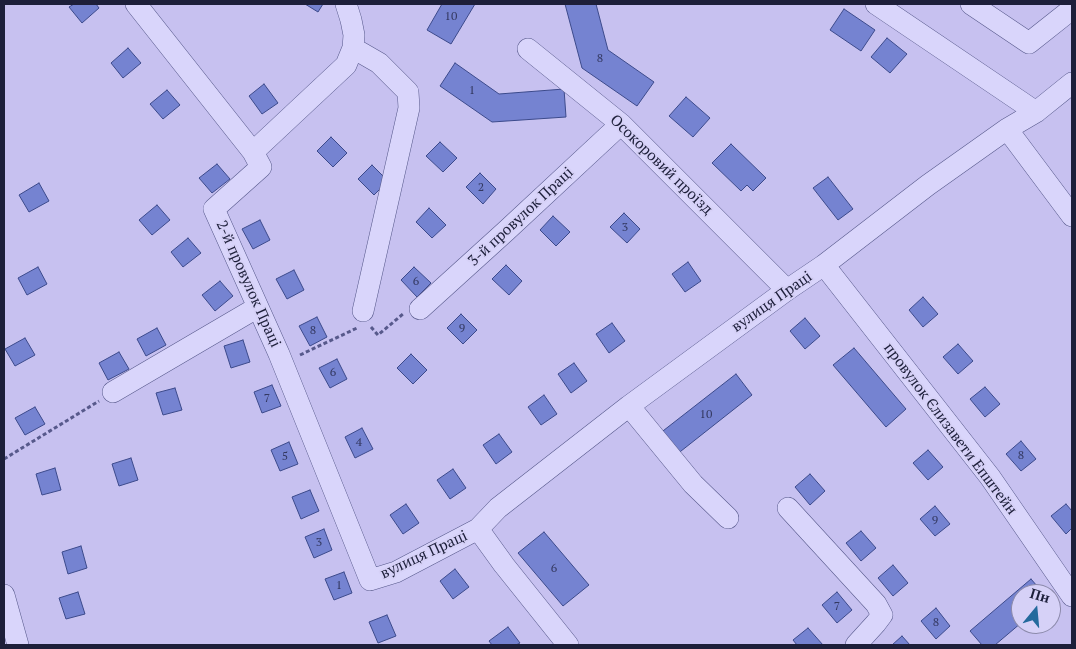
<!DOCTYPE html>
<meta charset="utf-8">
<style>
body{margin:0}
#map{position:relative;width:1076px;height:649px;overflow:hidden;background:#c7c1f0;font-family:"PT Serif",serif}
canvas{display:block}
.frame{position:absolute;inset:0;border:5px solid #1d1f3a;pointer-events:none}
.north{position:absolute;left:1011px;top:584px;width:50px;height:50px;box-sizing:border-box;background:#d6d1f7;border:1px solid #8c8aab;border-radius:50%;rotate:17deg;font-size:14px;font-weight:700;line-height:20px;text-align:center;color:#1d1f3a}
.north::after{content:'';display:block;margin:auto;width:18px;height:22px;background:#246a9d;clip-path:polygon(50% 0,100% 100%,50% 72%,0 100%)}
</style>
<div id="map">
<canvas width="1076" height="649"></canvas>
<div class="frame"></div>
<div class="north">Пн</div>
</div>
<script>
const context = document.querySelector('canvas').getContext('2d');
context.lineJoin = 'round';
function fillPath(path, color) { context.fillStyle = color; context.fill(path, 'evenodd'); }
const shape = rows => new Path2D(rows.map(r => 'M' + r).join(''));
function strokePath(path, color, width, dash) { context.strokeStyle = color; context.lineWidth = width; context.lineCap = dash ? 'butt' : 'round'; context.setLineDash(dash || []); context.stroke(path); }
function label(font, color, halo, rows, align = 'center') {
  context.font = font + ' "PT Serif",serif'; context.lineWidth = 4; context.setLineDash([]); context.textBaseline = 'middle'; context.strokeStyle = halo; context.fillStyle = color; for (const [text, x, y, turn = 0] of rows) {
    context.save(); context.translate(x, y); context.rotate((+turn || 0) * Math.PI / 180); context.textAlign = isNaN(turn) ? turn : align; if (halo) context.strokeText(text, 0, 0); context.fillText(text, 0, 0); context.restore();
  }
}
const building = shape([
 [74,4,96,4,99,8,82,23,69,7,74,4],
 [305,4,323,4,318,12,305,4],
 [442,4,475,4,451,44,427,30,442,4],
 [565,4,596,4,608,50,654,82,637,106,582,68,565,4],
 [844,9,875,30,861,51,830,30,844,9],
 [887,38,907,54,890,73,871,57,887,38],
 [128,48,141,63,123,78,111,63,128,48],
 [455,63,499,94,564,89,566,117,492,122,440,86,455,63],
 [264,84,278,103,262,114,249,96,264,84],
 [167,90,180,105,163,119,150,104,167,90],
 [686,97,710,118,693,137,669,116,686,97],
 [331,137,347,153,333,167,317,151,331,137],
 [440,142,457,158,443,172,426,156,440,142],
 [731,144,766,178,753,191,747,185,741,191,712,163,731,144],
 [217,164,230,179,212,193,199,178,217,164],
 [372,165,388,181,374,195,358,179,372,165],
 [480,173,496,189,483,204,466,187,480,173],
 [828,177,853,209,838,220,813,188,828,177],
 [39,183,49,201,29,212,19,195,39,183],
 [157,205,170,220,152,235,139,220,157,205],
 [429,208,446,225,432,238,416,222,429,208],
 [624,213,640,229,627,243,610,227,624,213],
 [553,216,570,232,556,246,540,230,553,216],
 [260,220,270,240,253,249,242,229,260,220],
 [188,238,201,253,183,267,171,252,188,238],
 [688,262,701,281,685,292,672,274,688,262],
 [506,265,522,281,509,295,492,279,506,265],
 [38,267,47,284,27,295,18,278,38,267],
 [414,267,431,283,417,297,401,280,414,267],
 [294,270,304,290,287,299,276,279,294,270],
 [220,281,233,296,215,311,202,295,220,281],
 [923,297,938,314,923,327,909,310,923,297],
 [461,314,477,330,463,344,447,328,461,314],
 [317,317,327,337,310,346,299,326,317,317],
 [805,318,820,336,805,349,790,331,805,318],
 [612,323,625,341,609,353,596,334,612,323],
 [157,328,166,345,146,356,137,339,157,328],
 [25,338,35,355,15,366,5,349,25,338],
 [243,340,250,362,231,368,224,346,243,340],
 [958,344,973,361,958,374,943,357,958,344],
 [854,348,906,409,886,427,833,365,854,348],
 [119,352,129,369,108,380,99,363,119,352],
 [411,354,427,370,413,384,397,368,411,354],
 [337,359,347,379,330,388,319,368,337,359],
 [574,363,587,381,571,393,558,374,574,363],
 [736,374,752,395,676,455,659,434,736,374],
 [272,385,281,406,262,413,254,392,272,385],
 [985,387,1000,404,985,417,970,399,985,387],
 [175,388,182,410,163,415,156,393,175,388],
 [544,395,557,414,541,425,528,407,544,395],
 [35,407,45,424,25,435,15,418,35,407],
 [362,428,373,449,355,458,345,437,362,428],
 [499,434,512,452,496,464,483,445,499,434],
 [1021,441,1036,459,1021,471,1006,454,1021,441],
 [289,442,298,464,280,471,271,450,289,442],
 [928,450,943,467,928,480,913,463,928,450],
 [131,458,138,480,119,486,112,464,131,458],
 [55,468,61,490,42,495,36,474,55,468],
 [453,469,466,488,450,499,437,480,453,469],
 [810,474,825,491,810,505,795,487,810,474],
 [310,490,319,511,301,519,292,497,310,490],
 [406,504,419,523,403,534,390,515,406,504],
 [1066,504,1072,511,1072,528,1066,534,1051,516,1066,504],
 [935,506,950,524,935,536,920,519,935,506],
 [324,529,332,550,314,558,305,537,324,529],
 [861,531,876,548,861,561,846,543,861,531],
 [544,532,589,585,563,606,518,553,544,532],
 [81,546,87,568,68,574,62,552,81,546],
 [893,565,908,583,893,596,878,578,893,565],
 [455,569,469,587,453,599,440,581,455,569],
 [344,572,352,593,334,600,325,579,344,572],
 [1031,579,1044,594,1021,594,1021,623,995,645,982,645,970,631,1031,579],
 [78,592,85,614,66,619,59,598,78,592],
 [837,592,852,610,837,623,822,605,837,592],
 [936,608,950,626,936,639,921,621,936,608],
 [387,615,396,636,378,643,369,622,387,615],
 [508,627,520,643,516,645,492,645,489,641,508,627],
 [808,628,823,645,797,645,793,640,808,628],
 [902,636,910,645,892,645,902,636]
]);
fillPath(building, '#7583d1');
strokePath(building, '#3c4a8b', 1);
const minor = shape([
 [136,4,253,152,261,167,214,209,279,354,370,580,396,572,478,529],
 [876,4,1036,112],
 [971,4,1029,43,1072,9],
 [353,48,379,63,408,92,409,108,363,311],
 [528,49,621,124,787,290],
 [1007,129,1072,216],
 [253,152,346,65,353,48,354,35,351,20,346,4],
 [824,265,990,477,1072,596],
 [420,309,506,231,621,124],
 [113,392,258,307],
 [629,406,693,484,728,518],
 [788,508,876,604,882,615,876,623,856,645],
 [4,595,18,645],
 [568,645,504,565,478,529,498,508,629,406,787,290,824,265,928,185,1007,129,1036,112,1072,83]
]);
strokePath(minor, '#57598b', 22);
strokePath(shape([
 [371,327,378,335,403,314],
 [300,355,357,328],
 [4,459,99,401]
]), '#57598b', 3, [4, 2.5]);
strokePath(minor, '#d9d5fb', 21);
label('12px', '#333860', null, [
 ["10",451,17],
 ["8",600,59],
 ["1",472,91],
 ["2",481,188],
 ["3",625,228],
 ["6",416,282],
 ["9",462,329],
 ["8",313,331],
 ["6",333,373],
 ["7",267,399],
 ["10",706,415],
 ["4",359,443],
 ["8",1021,456],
 ["5",285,457],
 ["9",935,521],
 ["3",319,543],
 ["6",554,569],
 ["1",339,586],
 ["7",837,607],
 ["8",936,623]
]);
label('15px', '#1d1f3a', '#d6d1f7', [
 ["Осокоровий проїзд",661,165,44],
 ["3-й провулок Праці",521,217,-43],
 ["2-й провулок Праці",248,284,66],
 ["вулиця Праці",772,302,-35],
 ["провулок Єлизавети Епштейн",950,429,53],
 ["вулиця Праці",424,555,-25]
]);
</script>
